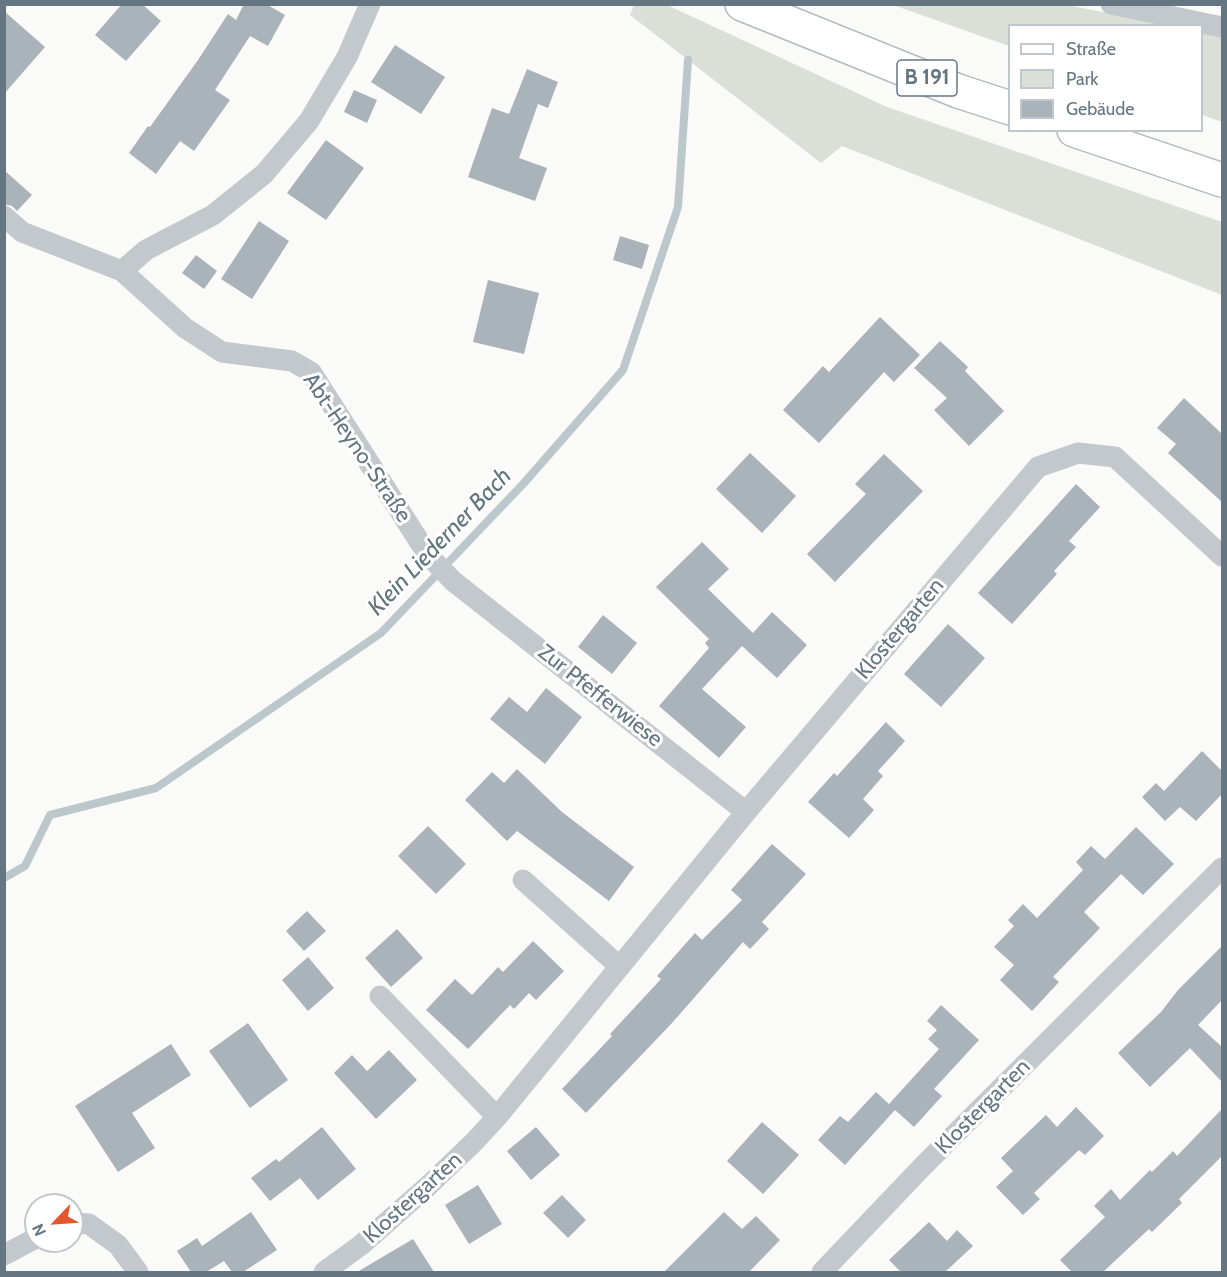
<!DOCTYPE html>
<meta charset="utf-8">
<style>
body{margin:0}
#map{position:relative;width:1227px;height:1277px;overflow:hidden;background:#fafaf8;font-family:Cabin,sans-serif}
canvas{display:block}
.frame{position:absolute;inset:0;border:6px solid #657683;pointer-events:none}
.legend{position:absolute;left:1008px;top:24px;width:195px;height:108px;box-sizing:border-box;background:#fff;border:2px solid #c1c8cd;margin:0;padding:8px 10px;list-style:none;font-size:18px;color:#657683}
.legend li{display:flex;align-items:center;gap:12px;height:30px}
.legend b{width:30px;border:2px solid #c1c8cd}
.north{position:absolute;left:24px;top:1193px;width:60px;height:60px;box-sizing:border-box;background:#fff;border:2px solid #c1c8cd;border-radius:50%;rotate:245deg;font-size:16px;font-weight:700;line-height:24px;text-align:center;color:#657683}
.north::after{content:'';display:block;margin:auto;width:21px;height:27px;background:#e4572e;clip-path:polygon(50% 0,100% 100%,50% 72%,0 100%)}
</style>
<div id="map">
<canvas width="1227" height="1277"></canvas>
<div class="frame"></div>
<ul class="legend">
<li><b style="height:8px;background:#fff"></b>Straße</li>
<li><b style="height:16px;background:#dadfd7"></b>Park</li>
<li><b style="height:16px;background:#aab3b9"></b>Gebäude</li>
</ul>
<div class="north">N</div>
</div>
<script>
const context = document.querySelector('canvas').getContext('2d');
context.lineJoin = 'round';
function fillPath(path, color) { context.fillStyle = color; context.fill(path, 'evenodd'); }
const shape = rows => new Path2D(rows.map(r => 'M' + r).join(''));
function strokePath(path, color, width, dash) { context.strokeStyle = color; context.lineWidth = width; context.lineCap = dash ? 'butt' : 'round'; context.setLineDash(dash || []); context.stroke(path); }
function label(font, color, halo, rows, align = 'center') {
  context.font = font + ' Cabin,sans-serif'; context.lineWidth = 6; context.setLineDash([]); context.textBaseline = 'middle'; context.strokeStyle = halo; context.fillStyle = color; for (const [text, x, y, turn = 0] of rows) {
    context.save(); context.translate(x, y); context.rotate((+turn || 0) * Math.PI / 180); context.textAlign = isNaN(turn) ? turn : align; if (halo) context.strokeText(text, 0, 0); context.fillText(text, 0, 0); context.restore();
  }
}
fillPath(shape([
 [634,5,667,5,887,107,1222,222,1222,295,842,146,821,163,630,15],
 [893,5,1067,5,1169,25,1010,26,1009,46],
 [1202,32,1222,36,1222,122,1202,115]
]), '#dadfd7');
strokePath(shape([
 [4,878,25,866,50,815,156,788,381,633,524,483,623,370,678,207,688,60]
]), '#bbc7cb', 8);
fillPath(shape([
 [122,4,142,4,161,21,126,61,95,35],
 [244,4,266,4,285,15,268,46,250,36,215,90,230,100,194,151,180,141,156,174,129,153,148,126,150,127,198,60,228,14,236,20],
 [4,11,45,47,4,94],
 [395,45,445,77,421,114,371,82],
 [527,69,558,82,548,108,538,104,519,158,547,168,535,201,468,177,492,108,509,114],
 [354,90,377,100,367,123,344,112],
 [326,140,364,168,326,220,287,193],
 [4,170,32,195,17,211,12,206,4,204],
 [259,221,289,241,252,299,221,279],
 [620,236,649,245,642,269,613,260],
 [196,255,217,271,204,289,182,273],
 [488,280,539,293,524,354,473,342],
 [880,317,920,355,894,382,884,372,819,443,783,410,823,366,829,372],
 [940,341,968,367,965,371,1004,411,969,446,934,410,947,398,914,368],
 [1184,398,1222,434,1222,502,1168,453,1176,444,1157,428],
 [750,453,796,496,762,533,716,489],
 [884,454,923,491,835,582,807,554,866,494,855,484],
 [1076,484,1100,507,1069,541,1076,547,1054,571,1057,574,1012,624,978,593],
 [702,542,729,569,708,589,753,633,772,612,807,645,777,678,742,646,702,689,746,727,719,758,659,706,709,648,705,643,709,639,656,587],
 [603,615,637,643,612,674,578,647],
 [948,624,985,658,941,707,904,674],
 [546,688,582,717,545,764,490,719,509,697,527,712],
 [886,722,905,741,878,771,883,776,863,799,874,810,849,838,808,802,834,773,837,776],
 [1202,751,1222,771,1222,794,1196,821,1180,807,1165,821,1142,797,1156,783,1164,791],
 [517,769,562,812,634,867,609,901,517,831,507,841,465,800,492,772,504,783],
 [428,826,466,864,436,894,398,856],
 [1136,827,1174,864,1143,895,1121,874,1084,912,1100,928,1053,977,1059,982,1032,1011,1000,980,1014,965,994,947,1014,926,1008,920,1023,904,1037,918,1083,870,1076,862,1091,846,1105,859],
 [772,844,806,874,762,922,769,929,750,949,743,942,672,1023,586,1113,562,1089,612,1036,610,1034,661,979,657,976,695,933,702,940,742,900,731,890],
 [307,911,326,931,304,951,286,931],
 [397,929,423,958,391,987,365,958],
 [533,941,564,971,536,1000,529,993,514,1009,510,1005,468,1049,426,1010,455,979,472,995,498,967,503,972],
 [1222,946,1222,1000,1198,1025,1222,1047,1222,1082,1190,1048,1150,1087,1118,1053,1161,1012,1178,990],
 [308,957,334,988,308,1011,282,980],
 [941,1005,979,1040,934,1089,942,1096,914,1127,895,1110,845,1165,818,1140,840,1116,848,1122,876,1092,889,1104,939,1049,928,1039,937,1030,927,1021],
 [248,1023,288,1080,250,1108,209,1051],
 [171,1044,191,1075,132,1113,155,1148,118,1172,75,1106],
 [389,1050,417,1080,376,1119,334,1073,352,1055,367,1071],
 [1076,1107,1104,1136,1085,1155,1079,1150,1034,1193,1040,1199,1023,1215,996,1187,1013,1171,1001,1158,1046,1115,1057,1127],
 [1222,1109,1222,1156,1179,1199,1182,1203,1152,1232,1149,1229,1103,1272,1072,1272,1060,1260,1105,1217,1094,1206,1111,1189,1120,1200,1150,1170,1152,1172,1173,1151,1177,1156],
 [762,1122,799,1155,763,1194,727,1161],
 [322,1127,356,1169,318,1200,300,1178,270,1201,251,1178,276,1159,279,1162],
 [536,1127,560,1155,531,1180,507,1151],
 [478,1185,502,1224,469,1244,445,1205],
 [562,1195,586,1220,568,1238,543,1213],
 [251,1212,277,1250,243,1272,232,1272,224,1261,206,1272,191,1272,177,1251,197,1238,202,1246],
 [724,1212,742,1229,756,1216,780,1240,749,1272,664,1272],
 [929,1222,947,1241,957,1230,973,1246,945,1272,901,1272,889,1260],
 [413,1239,434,1272,357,1272]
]), '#aab3b9');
const primary = shape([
 [742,4,958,91,1010,108],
 [1074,130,1222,180]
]);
strokePath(primary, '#b5babe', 36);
strokePath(shape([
 [1111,4,1222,27],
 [4,216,22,232,122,271,146,250,213,215,264,174,309,121,347,57,370,4],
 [122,271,185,328,222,352,292,361,311,372,428,555,453,581,746,812],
 [523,880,619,966],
 [380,996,497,1117],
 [72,1223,89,1224,118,1245,138,1272],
 [4,1255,36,1238],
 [324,1272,361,1245,427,1187,474,1142,497,1117,746,812,1038,467,1078,453,1115,457,1222,556],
 [822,1272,924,1165,1222,868]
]), '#c3c8cc', 21);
strokePath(primary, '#fff', 33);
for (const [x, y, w] of [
 [927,78,60]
]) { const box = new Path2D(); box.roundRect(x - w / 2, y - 18, w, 36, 4.5); context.fillStyle = '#fff'; context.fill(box); strokePath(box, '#657683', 1.5); }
label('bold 21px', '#657683', null, [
 ["B 191",927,78]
]);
label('22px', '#657683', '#fff', [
 ["Abt-Heyno-Straße",357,448,56],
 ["Klostergarten",900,629,-50],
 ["Zur Pfefferwiese",600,696,38],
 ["Klostergarten",983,1107,-45],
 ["Klostergarten",413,1198,-42]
]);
label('italic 24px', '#60757c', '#fff', [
 ["Klein Liederner Bach",440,542,-46]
]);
</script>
